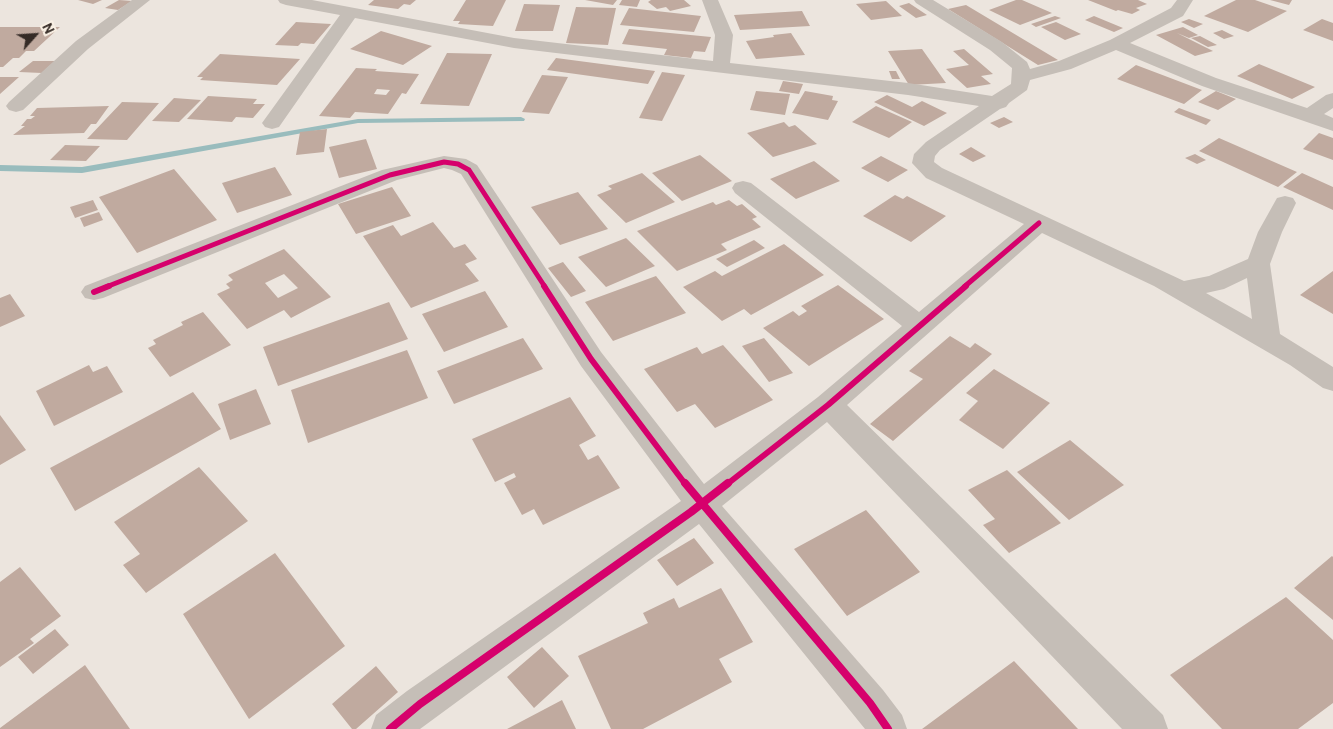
<!DOCTYPE html>
<style>
body{margin:0}
#map{position:relative;width:1333px;height:729px;overflow:hidden;background:#ece5de;font-family:Cabin,sans-serif}
canvas{display:block}
.north{position:absolute;left:10px;top:10px;width:50px;height:50px;-webkit-text-stroke:4px #f9f0e4;paint-order:stroke;rotate:64deg;font-size:14px;font-weight:700;line-height:20px;text-align:center;color:#352b26}
.north::after{content:'';display:block;margin:auto;width:18px;height:22px;background:#352b26;clip-path:polygon(50% 0,100% 100%,50% 72%,0 100%)}
</style>
<div id="map">
<canvas width="1333" height="729"></canvas>
<div class="north">N</div>
</div>
<script>
const context = document.querySelector('canvas').getContext('2d');
context.lineJoin = 'round';
const shape = rows => new Path2D(rows.map(r => 'M' + r).join(''));
function fillPath(path, color) { context.fillStyle = color; context.fill(path, 'evenodd'); }
function strokePath(path, color, width, dash) { context.strokeStyle = color; context.lineWidth = width; context.lineCap = dash ? 'butt' : 'round'; context.setLineDash(dash || []); context.stroke(path); }
fillPath(shape([
 [521,117,525,119,524,121,358,123,82,173,0,171,0,165,82,167,358,119,521,117]
]), '#99bcbd');
fillPath(shape([
 [78,0,102,0,93,4],
 [119,0,132,1,118,10,105,8],
 [374,0,416,0,410,5,404,4,398,9,368,5],
 [466,0,506,0,493,26,458,24,460,21,453,21],
 [585,0,617,0,613,5],
 [622,0,640,0,637,7,619,5],
 [651,0,684,0,691,6,670,11,666,7,657,9,648,2],
 [1016,0,1022,0,1052,13,1020,25,989,10],
 [1088,0,1138,0,1147,4,1136,8,1140,10,1132,14,1118,10,1116,11],
 [1236,0,1255,0,1287,11,1248,32,1204,16],
 [1270,0,1292,0,1289,5],
 [886,1,902,16,871,20,856,4],
 [909,3,927,15,916,18,899,6],
 [524,4,560,5,553,31,515,31],
 [966,5,1058,60,1038,65,948,9],
 [576,7,616,8,608,45,566,43],
 [629,8,701,16,694,32,620,25],
 [802,11,810,26,740,30,734,15],
 [1055,16,1061,18,1036,27,1031,24],
 [1094,16,1123,28,1114,32,1085,20],
 [1189,19,1203,24,1194,28,1181,22],
 [1322,19,1333,23,1333,41,1303,30],
 [296,22,331,24,314,44,301,43,298,46,275,45],
 [1056,22,1081,34,1065,40,1041,27],
 [0,27,60,27,34,51,26,51,19,58,13,58,3,67,0,67],
 [1183,27,1198,35,1189,38,1177,33,1213,51,1195,56,1156,35],
 [629,29,711,37,705,52,694,51,691,58,664,55,667,49,622,44],
 [1222,30,1234,36,1224,39,1213,33],
 [381,31,432,46,403,65,350,49],
 [791,33,805,55,756,59,746,41,774,37,773,35],
 [1200,36,1217,45,1208,47,1191,38],
 [922,49,946,83,909,85,888,51],
 [964,49,993,74,981,76,991,84,967,88,946,69,969,65,953,51],
 [447,53,492,54,469,106,420,104],
 [220,54,300,59,277,85,200,80,203,77,197,77],
 [556,58,655,71,648,84,547,70],
 [33,61,55,61,42,73,19,72],
 [1259,64,1315,87,1292,99,1237,76],
 [1136,65,1202,90,1184,104,1117,79],
 [356,68,377,69,375,71,419,74,406,94,402,93,388,114,355,112,350,118,319,116],
 [377,89,390,90,386,95,374,94],
 [889,71,896,71,900,79,892,79],
 [662,72,685,75,662,121,639,118],
 [542,75,568,77,549,114,522,112],
 [0,77,19,77,0,94],
 [783,81,803,84,799,94,779,91],
 [756,91,790,94,785,115,750,110],
 [805,91,833,96,832,100,838,101,828,120,792,113],
 [1216,91,1236,99,1218,110,1198,102],
 [887,95,912,107,922,101,947,113,924,126,874,102],
 [208,96,257,99,253,104,265,104,253,118,236,117,232,122,187,119],
 [174,98,201,100,179,122,152,121],
 [122,102,159,103,127,140,87,139],
 [109,106,96,124,91,124,84,133,13,135,25,126,21,126,27,119,31,119,35,116,30,116,37,108],
 [876,106,912,122,889,138,852,122],
 [1179,108,1211,120,1206,125,1174,112],
 [1004,117,1013,122,999,128,990,123],
 [784,122,789,127,795,125,817,144,773,157,747,133],
 [327,129,324,152,296,155,300,132],
 [1319,133,1333,138,1333,160,1303,149],
 [1219,138,1297,172,1278,187,1199,151],
 [366,139,377,169,339,178,329,147],
 [65,145,100,146,86,161,50,160],
 [971,147,986,156,973,162,959,154],
 [1195,154,1206,160,1197,164,1185,158],
 [700,155,732,181,682,201,652,173],
 [881,156,908,170,888,182,861,168],
 [814,161,840,181,796,199,770,179],
 [275,167,292,195,237,213,222,183],
 [174,169,217,220,137,253,99,197],
 [642,173,675,202,626,223,597,195,612,189,608,186],
 [1302,173,1333,187,1333,210,1283,187],
 [392,187,411,216,356,234,338,204],
 [578,192,608,229,560,245,531,207],
 [895,195,903,199,907,196,946,216,911,242,863,216],
 [93,200,98,210,75,218,70,207],
 [729,200,737,206,742,204,757,217,752,219,761,227,721,244,727,250,677,271,637,231,713,202,716,205],
 [99,212,103,220,84,227,80,218],
 [433,222,454,248,465,244,477,259,465,264,479,281,411,308,363,236,393,225,401,236],
 [626,238,655,266,606,287,578,257],
 [754,240,765,248,727,267,716,259],
 [784,244,824,275,751,315,744,309,722,321,683,287,715,271,722,276],
 [284,249,331,297,291,318,284,310,247,329,217,294,230,288,226,284,233,280,228,275],
 [284,274,298,288,278,298,265,283],
 [563,262,586,291,571,297,548,268],
 [1333,271,1333,314,1300,295],
 [656,276,686,313,613,341,585,302],
 [838,285,884,319,809,366,763,328,793,311,799,316,807,311,801,306],
 [485,291,508,327,444,352,422,314],
 [10,294,25,316,0,327,0,298],
 [389,302,408,339,278,386,263,347],
 [203,312,231,345,170,377,148,348,156,344,153,340,183,325,181,322],
 [950,336,970,348,975,343,992,354,893,441,870,424,923,379,909,371],
 [523,338,543,369,454,404,437,371],
 [764,338,793,373,769,382,742,346],
 [723,345,773,400,715,428,695,404,677,412,644,369,697,347,702,354],
 [407,350,428,398,308,443,291,390],
 [89,365,93,372,107,366,123,392,54,426,36,391],
 [994,369,1050,403,1003,449,959,420,978,401,966,393],
 [256,389,271,424,230,440,218,404],
 [193,392,221,429,75,511,50,468],
 [570,397,596,436,579,445,588,460,598,455,620,488,543,525,534,509,522,515,504,483,516,477,514,473,495,482,472,439],
 [0,415,26,450,0,465],
 [1070,440,1124,485,1069,520,1017,472],
 [199,467,248,521,146,593,123,565,140,554,114,522],
 [1007,470,1061,523,1009,553,983,525,995,519,968,490],
 [866,510,920,572,847,616,794,549],
 [694,538,714,563,677,586,657,560],
 [275,553,345,646,249,719,183,614],
 [1332,556,1333,557,1333,620,1294,588],
 [20,567,61,616,30,639,34,643,0,667,0,582],
 [721,588,753,642,719,659,732,682,643,729,611,729,578,656,648,623,643,613,674,598,679,608],
 [1286,597,1333,640,1333,703,1298,729,1222,729,1170,675],
 [55,629,69,645,33,674,18,657],
 [542,647,569,676,534,708,507,677],
 [1014,661,1078,729,922,729],
 [85,665,130,729,0,729,0,728],
 [376,666,398,692,356,729,352,729,332,704],
 [562,700,576,729,507,729]
]), '#c0aa9f');
fillPath(shape([
 [132,0,150,0,88,49,23,110,16,112,9,110,6,106,9,102,76,41,132,0],
 [278,0,312,0,514,38,713,61,715,35,702,0,718,0,733,35,730,63,908,83,992,96,1011,84,1012,68,990,50,916,3,914,0,933,0,1002,42,1027,62,1030,69,1059,61,1110,40,1171,8,1177,0,1193,0,1183,16,1130,43,1216,78,1307,108,1326,95,1333,93,1333,108,1324,114,1333,118,1333,131,1202,86,1116,50,1071,69,1030,80,1027,90,1009,103,1006,107,1000,109,940,150,935,156,934,162,942,168,1184,281,1209,276,1248,259,1258,232,1277,198,1285,196,1293,198,1296,203,1282,232,1270,264,1280,334,1333,367,1333,391,1323,388,1290,365,1154,286,1042,233,847,405,1163,715,1168,729,1122,729,827,422,722,506,883,690,902,715,907,729,865,729,699,524,420,729,371,729,376,715,407,691,681,501,581,366,461,174,452,170,444,168,397,180,103,298,94,300,85,298,81,292,85,286,382,170,444,156,466,159,477,165,601,352,704,484,818,397,902,326,735,193,732,188,735,183,743,181,751,183,919,312,1024,224,926,178,912,163,914,154,926,142,979,106,908,95,514,48,355,18,279,127,272,129,265,127,262,123,340,15,286,5,280,3,278,0],
 [1247,278,1252,319,1206,293,1224,289,1247,278]
]), '#c5beb7');
strokePath(shape([
 [106,287,390,175,444,162,458,164,469,170,545,287],
 [964,287,1039,223]
]), '#d6006c', 5);
strokePath(shape([
 [544,286,591,359,686,485],
 [94,292,109,286],
 [726,485,828,405,966,286]
]), '#d6006c', 6);
strokePath(shape([
 [685,483,870,703,888,729],
 [390,729,420,704,691,512,728,483]
]), '#d6006c', 8);
</script>
